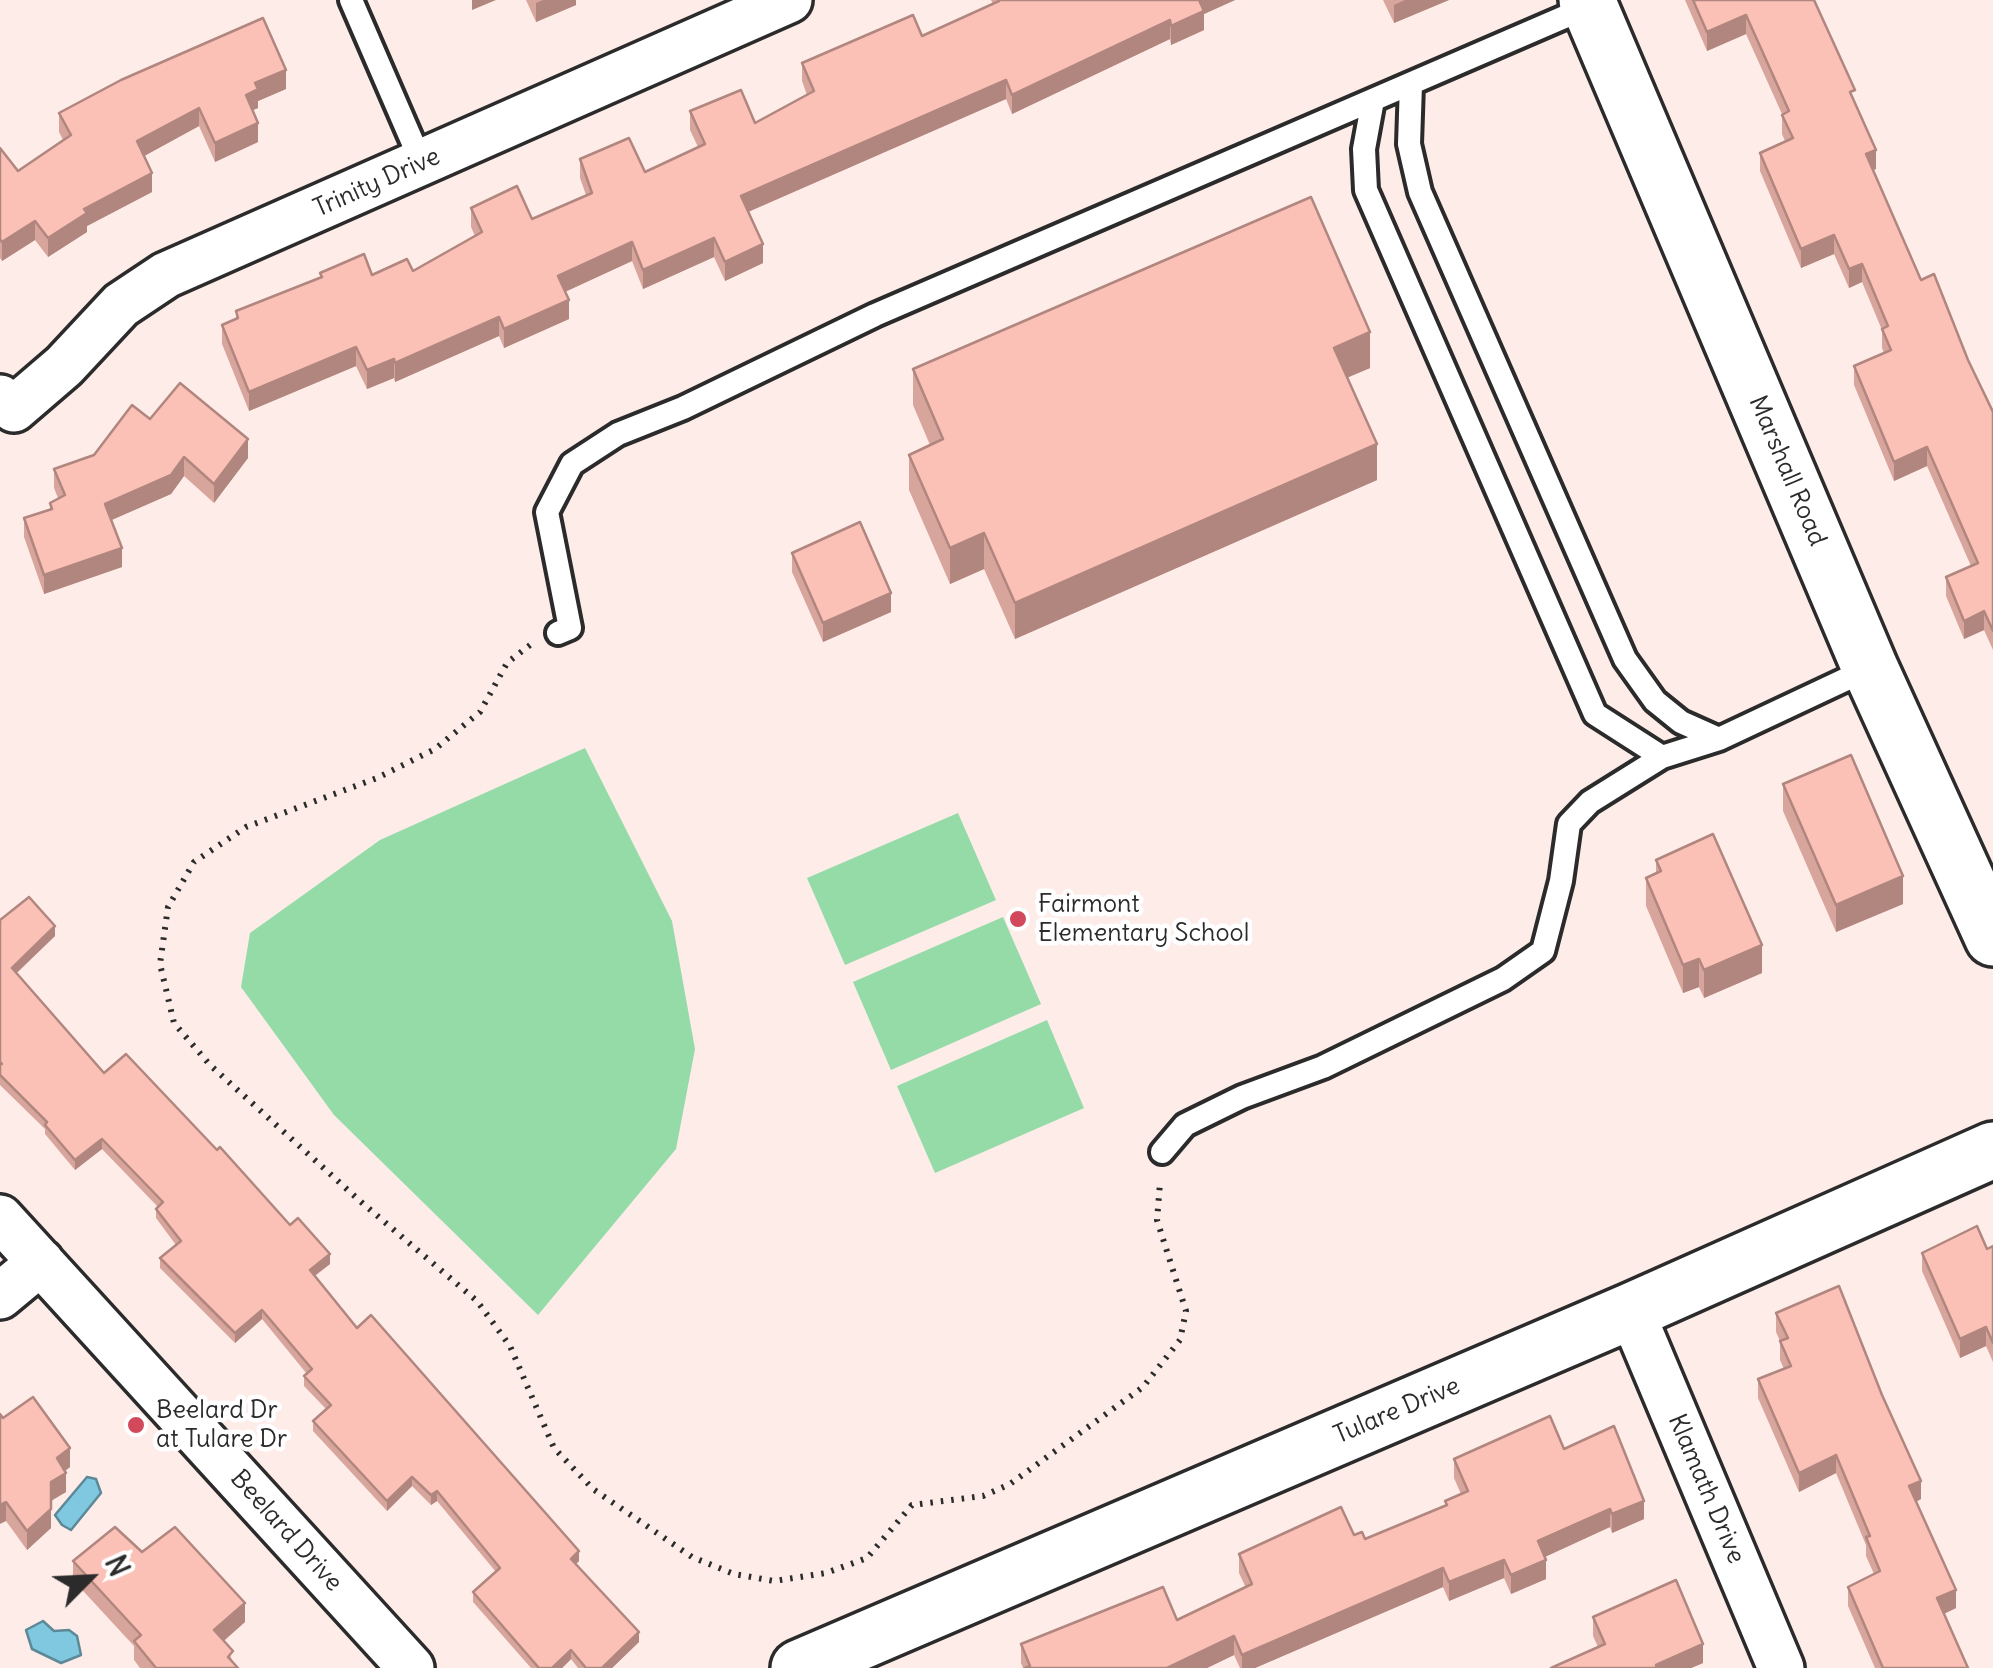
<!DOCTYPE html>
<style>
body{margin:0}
#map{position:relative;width:1993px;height:1668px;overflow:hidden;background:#feece9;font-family:Delius,sans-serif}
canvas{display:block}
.north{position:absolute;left:40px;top:1528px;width:100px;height:100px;-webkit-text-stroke:8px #fff;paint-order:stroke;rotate:66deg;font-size:28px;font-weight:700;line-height:40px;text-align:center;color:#2b2b2b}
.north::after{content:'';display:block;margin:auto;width:35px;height:45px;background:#2b2b2b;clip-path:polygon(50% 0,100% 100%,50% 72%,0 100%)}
</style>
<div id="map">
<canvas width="1993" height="1668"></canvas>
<div class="north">N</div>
</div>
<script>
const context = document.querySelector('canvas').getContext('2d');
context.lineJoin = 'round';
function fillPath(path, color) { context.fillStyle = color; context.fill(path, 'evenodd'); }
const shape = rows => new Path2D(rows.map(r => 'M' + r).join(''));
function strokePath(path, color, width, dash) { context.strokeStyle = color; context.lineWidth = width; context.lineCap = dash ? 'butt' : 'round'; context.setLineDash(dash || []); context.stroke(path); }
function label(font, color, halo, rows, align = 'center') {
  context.font = font + ' Delius,sans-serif'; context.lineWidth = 9; context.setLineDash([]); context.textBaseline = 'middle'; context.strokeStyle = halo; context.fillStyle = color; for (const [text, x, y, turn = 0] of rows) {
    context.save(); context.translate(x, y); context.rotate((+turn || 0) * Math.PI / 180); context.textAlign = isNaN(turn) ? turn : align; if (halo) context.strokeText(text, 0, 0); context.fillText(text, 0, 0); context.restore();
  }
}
fillPath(shape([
 [585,748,672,921,695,1049,676,1149,538,1315,334,1115,241,987,250,933,380,840],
 [958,813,996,900,845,965,807,878],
 [1003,917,1041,1004,891,1070,853,982],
 [1047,1020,1084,1108,935,1173,897,1086]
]), '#94dba8');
const water = shape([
 [87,1477,96,1479,101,1493,71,1530,62,1525,55,1515,87,1477],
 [43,1621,54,1631,69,1630,77,1636,81,1655,61,1663,32,1649,26,1630,43,1621]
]);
fillPath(water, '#7fc8df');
strokePath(water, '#5d8997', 2.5);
const service = shape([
 [351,0,422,164],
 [1411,84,1409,144,1420,192,1625,659,1655,701,1681,722,1719,739],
 [1373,100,1364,149,1366,190,1595,714,1662,757],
 [558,633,570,628,547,512,572,464,618,434,683,408,875,315,1590,6],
 [1162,1152,1185,1125,1242,1097,1323,1067,1503,979,1543,951,1561,881,1569,824,1590,802,1662,757,1719,739,1870,668]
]);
const minor = shape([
 [0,398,14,409,64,366,121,305,166,275,789,0],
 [0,1218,411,1668],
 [0,1296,41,1262],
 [1631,1311,1781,1668]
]);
const tertiary = shape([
 [1587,0,1870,668,1993,938],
 [799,1668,1631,1311,1993,1150]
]);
strokePath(service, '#2b2b2b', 30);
strokePath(minor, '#2b2b2b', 52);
strokePath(tertiary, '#2b2b2b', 62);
strokePath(shape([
 [530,645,507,663,480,712,435,749,377,778,246,827,194,862,168,907,160,964,174,1023,210,1065,360,1201,477,1301,510,1346,554,1448,593,1489,692,1557,734,1574,774,1581,826,1573,867,1558,912,1505,983,1496,1010,1484,1143,1387,1180,1340,1186,1311,1157,1220,1160,1183]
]), '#2b2b2b', 6, [2.5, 8]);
strokePath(service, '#fff', 22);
strokePath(minor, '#fff', 45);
strokePath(tertiary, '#fff', 55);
fillPath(shape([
 [526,0,576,0,576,5,536,22],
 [991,0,1235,0,1204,14,1204,30,1171,45,1170,39,1012,114,1006,99,748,212,763,263,725,281,714,257,643,289,632,261,565,292,569,319,504,348,499,336,395,382,394,378,367,389,356,366,249,411,222,344,222,325,236,319,236,311,320,278,320,273,372,275,413,271,475,236,471,227,471,208,532,219,586,195,580,178,580,159,645,172,698,147,690,130,690,111,755,123,807,95,802,81,802,63,922,36,993,4],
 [1383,0,1449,0,1394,23],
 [1685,0,1814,0,1855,103,1876,169,1873,170,1921,280,1968,360,1993,412,1993,650,1984,630,1964,639,1946,596,1946,577,1971,566,1927,466,1894,481,1854,385,1854,366,1884,353,1882,348,1882,330,1862,282,1849,288,1834,254,1801,268,1760,171,1760,153,1785,141,1782,134,1782,114,1746,34,1707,51],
 [286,89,258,101,258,108,253,110,258,142,215,162,199,126,144,156,152,192,87,226,87,232,48,257,35,240,2,261,0,258,0,148,18,171,63,140,59,132,59,113],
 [1370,368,1347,378,1377,480,1015,639,984,569,950,584,909,490,909,455,930,445,913,405,913,369],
 [150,419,248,458,214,503,184,476,171,494,111,520,122,567,44,594,24,537,24,518,50,509,50,503,58,498,54,488,54,469,94,455],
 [792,553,891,612,823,642,792,572],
 [1783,784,1903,904,1836,932,1783,811],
 [1656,860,1762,973,1704,998,1699,987,1683,993,1646,906,1646,878,1656,874],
 [0,920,55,936,17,973,104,1073,290,1225,330,1264,315,1276,357,1328,579,1561,576,1564,639,1642,612,1668,578,1668,571,1659,562,1668,531,1668,473,1602,473,1592,496,1572,437,1501,431,1505,412,1486,387,1511,313,1431,313,1421,326,1409,304,1386,304,1376,307,1374,262,1319,235,1343,160,1268,160,1258,176,1245,156,1218,156,1209,158,1207,102,1149,75,1170,45,1134,45,1129,0,1085],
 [1993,1246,1993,1362,1986,1346,1960,1358,1922,1271,1922,1253,1987,1249],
 [1776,1313,1921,1499,1916,1502,1956,1608,1944,1614,1968,1668,1875,1668,1848,1606,1848,1587,1874,1574,1866,1556,1866,1545,1836,1473,1799,1492,1758,1398,1758,1379,1784,1369,1780,1360,1780,1341,1776,1332],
 [3,1418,70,1467,65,1471,66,1492,51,1500,51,1528,27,1550,6,1521],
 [1564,1449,1644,1519,1612,1533,1610,1527,1545,1557,1546,1579,1511,1594,1504,1578,1449,1601,1443,1587,1255,1668,1240,1668,1234,1655,1207,1668,1023,1668,1021,1663,1021,1644,1177,1620,1246,1588,1239,1573,1239,1554,1354,1535,1365,1539,1445,1505,1445,1501,1461,1494,1454,1478,1454,1459],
 [142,1552,245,1622,224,1641,233,1662,238,1668,140,1668,134,1660,134,1646,73,1580,73,1561],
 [1593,1617,1703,1663,1691,1668,1551,1668,1598,1647,1593,1636]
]), '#d8a59d');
fillPath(shape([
 [472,0,496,0,472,10],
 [543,0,576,0,576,5,536,22,536,3],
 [1198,0,1235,0,1204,14,1204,30,1171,45,1171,26],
 [1405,0,1449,0,1394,23,1394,5],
 [1746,15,1746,34,1707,51,1707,32],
 [1170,20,1170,39,1012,114,1012,95],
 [286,70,286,89,258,101,258,108,246,113,246,95,255,83],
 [1006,80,1006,99,741,215,741,196],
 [199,108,199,126,137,160,137,141],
 [258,123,258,142,215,162,215,143],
 [1876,150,1876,169,1866,173,1866,154],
 [152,173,152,192,87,226,87,232,48,257,48,238,84,209],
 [35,221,35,240,2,261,2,242],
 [1834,235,1834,254,1801,268,1801,249],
 [714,238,714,257,643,289,643,270],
 [632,242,632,261,558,295,558,276],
 [763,244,763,263,725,281,725,262],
 [1862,264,1862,282,1849,288,1849,269],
 [569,300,569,319,504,348,504,329],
 [499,317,499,336,395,382,395,363],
 [1370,332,1370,368,1334,383,1334,348],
 [356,347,356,366,249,411,249,392],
 [394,359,394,378,367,389,367,370],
 [248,439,248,458,214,503,214,484],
 [1377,444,1377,480,1015,639,1015,603],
 [1927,447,1927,466,1894,481,1894,462],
 [184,457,184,476,171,494,105,523,105,504],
 [984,533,984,569,950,584,950,548],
 [122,548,122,567,44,594,44,575],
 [891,593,891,612,823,642,823,623],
 [1984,611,1984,630,1964,639,1964,621],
 [1903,876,1903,904,1836,932,1836,905],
 [55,926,55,936,12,977,12,968],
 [1762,945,1762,973,1704,998,1704,970],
 [1699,959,1699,987,1683,993,1683,965],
 [102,1139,102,1149,75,1170,75,1160],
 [330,1254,330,1264,310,1279,310,1270],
 [262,1310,262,1319,235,1343,235,1333],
 [1986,1327,1986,1346,1960,1358,1960,1339],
 [70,1448,70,1467,57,1477,57,1458],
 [1836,1455,1836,1473,1799,1492,1799,1473],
 [66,1473,66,1492,51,1501,51,1482],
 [412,1477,412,1486,387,1511,387,1501],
 [1921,1481,1921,1499,1909,1505,1909,1486],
 [437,1491,437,1501,431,1505,431,1495],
 [1644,1501,1644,1519,1612,1533,1612,1514],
 [6,1502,6,1521,0,1524,0,1505],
 [51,1509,51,1528,27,1550,27,1531],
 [1610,1509,1610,1527,1538,1560,1538,1541],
 [579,1551,579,1561,571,1569,571,1559],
 [1504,1560,1504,1578,1449,1601,1449,1582],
 [1546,1560,1546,1579,1511,1594,1511,1575],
 [1443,1568,1443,1587,1255,1668,1242,1668,1242,1655],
 [1956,1590,1956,1608,1937,1617,1937,1598],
 [245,1603,245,1622,214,1649,214,1630],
 [639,1632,639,1642,612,1668,602,1668],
 [1234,1636,1234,1655,1207,1668,1167,1668],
 [1703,1644,1703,1663,1691,1668,1656,1668,1656,1665],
 [571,1650,571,1659,562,1668,552,1668]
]), '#b0867f');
const building = shape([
 [999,0,1199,0,1204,11,1171,26,1170,20,1012,95,1006,80,741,196,763,244,725,262,714,238,643,270,632,242,558,276,569,300,504,329,499,317,395,363,394,359,367,370,356,347,249,392,222,325,238,318,236,311,322,277,320,273,364,254,372,275,407,259,413,271,482,232,471,208,517,186,532,219,592,193,580,159,629,138,645,172,705,144,690,111,741,90,755,123,814,91,802,63,913,15,922,36,999,1,999,0],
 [1693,0,1814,0,1855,90,1850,92,1876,150,1866,154,1921,280,1934,274,1968,360,1993,412,1993,631,1984,611,1964,621,1946,577,1978,563,1927,447,1894,462,1854,366,1891,350,1882,329,1888,326,1862,264,1849,269,1834,235,1801,249,1760,153,1793,138,1782,115,1789,111,1746,15,1707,32,1693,0],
 [263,18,286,70,255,83,258,89,246,95,258,123,215,143,199,108,137,141,152,173,84,209,87,213,48,238,35,221,2,242,0,239,0,148,18,171,71,135,59,113,121,80,263,18],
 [1311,197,1370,332,1334,348,1377,444,1015,603,984,533,950,548,909,455,943,439,913,369,1311,197],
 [180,383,248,439,214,484,184,457,171,475,105,504,122,548,44,575,24,518,52,509,50,503,65,495,54,469,94,455,132,405,150,419,180,383],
 [860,522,891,593,823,623,792,553,860,522],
 [1851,755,1903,876,1836,905,1783,784,1851,755],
 [1713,834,1762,945,1704,970,1699,959,1683,965,1646,878,1661,871,1656,860,1713,834],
 [29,897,55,926,12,968,104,1073,126,1054,217,1150,220,1147,290,1225,298,1218,330,1254,310,1270,357,1328,371,1315,579,1551,571,1559,639,1632,602,1668,586,1668,571,1650,552,1668,539,1668,473,1592,500,1568,437,1491,431,1495,412,1477,387,1501,313,1421,331,1405,304,1376,312,1369,262,1310,235,1333,160,1258,181,1241,156,1209,163,1202,102,1139,75,1160,45,1125,47,1122,0,1075,0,1065,2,1064,0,1062,0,920,29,897],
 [1977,1226,1987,1249,1993,1246,1993,1343,1986,1327,1960,1339,1922,1253,1977,1226],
 [1839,1286,1882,1395,1921,1481,1909,1486,1956,1590,1937,1598,1968,1668,1883,1668,1848,1587,1880,1571,1866,1537,1870,1536,1836,1455,1799,1473,1758,1379,1791,1366,1780,1341,1788,1338,1776,1313,1839,1286],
 [33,1397,70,1448,57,1458,66,1473,51,1482,51,1509,27,1531,6,1502,0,1505,0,1414,3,1418,33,1397],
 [1550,1416,1564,1449,1614,1426,1644,1501,1612,1514,1610,1509,1538,1541,1546,1560,1511,1575,1504,1560,1449,1582,1443,1568,1242,1655,1234,1636,1167,1668,1025,1668,1030,1666,1021,1644,1163,1587,1177,1620,1252,1584,1239,1554,1341,1507,1354,1535,1362,1532,1365,1539,1447,1505,1445,1501,1468,1491,1454,1459,1550,1416],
 [115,1527,142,1552,175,1527,245,1603,214,1630,233,1651,228,1657,238,1668,156,1668,134,1641,141,1635,73,1561,115,1527],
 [1676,1580,1703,1644,1656,1665,1657,1668,1551,1668,1605,1644,1593,1617,1676,1580]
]);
fillPath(building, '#fbc0b6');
strokePath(building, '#b0867f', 2.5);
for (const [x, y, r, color] of [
 [1018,919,10,"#d1495b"],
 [136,1425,10,"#d1495b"]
]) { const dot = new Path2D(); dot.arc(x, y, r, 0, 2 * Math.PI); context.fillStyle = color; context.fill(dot); strokePath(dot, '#fff', 4); }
label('25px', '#2b2b2b', '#fff', [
 ["Trinity Drive",377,183,-24],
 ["Marshall Road",1787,471,67],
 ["Tulare Drive",1397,1411,-23],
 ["Klamath Drive",1706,1489,67],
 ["Beelard Drive",286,1531,48]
]);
label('25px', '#2b2b2b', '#fff', [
 ["Fairmont",1038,905],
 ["Elementary School",1038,934],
 ["Beelard Dr",156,1411],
 ["at Tulare Dr",156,1440]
], 'left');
</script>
